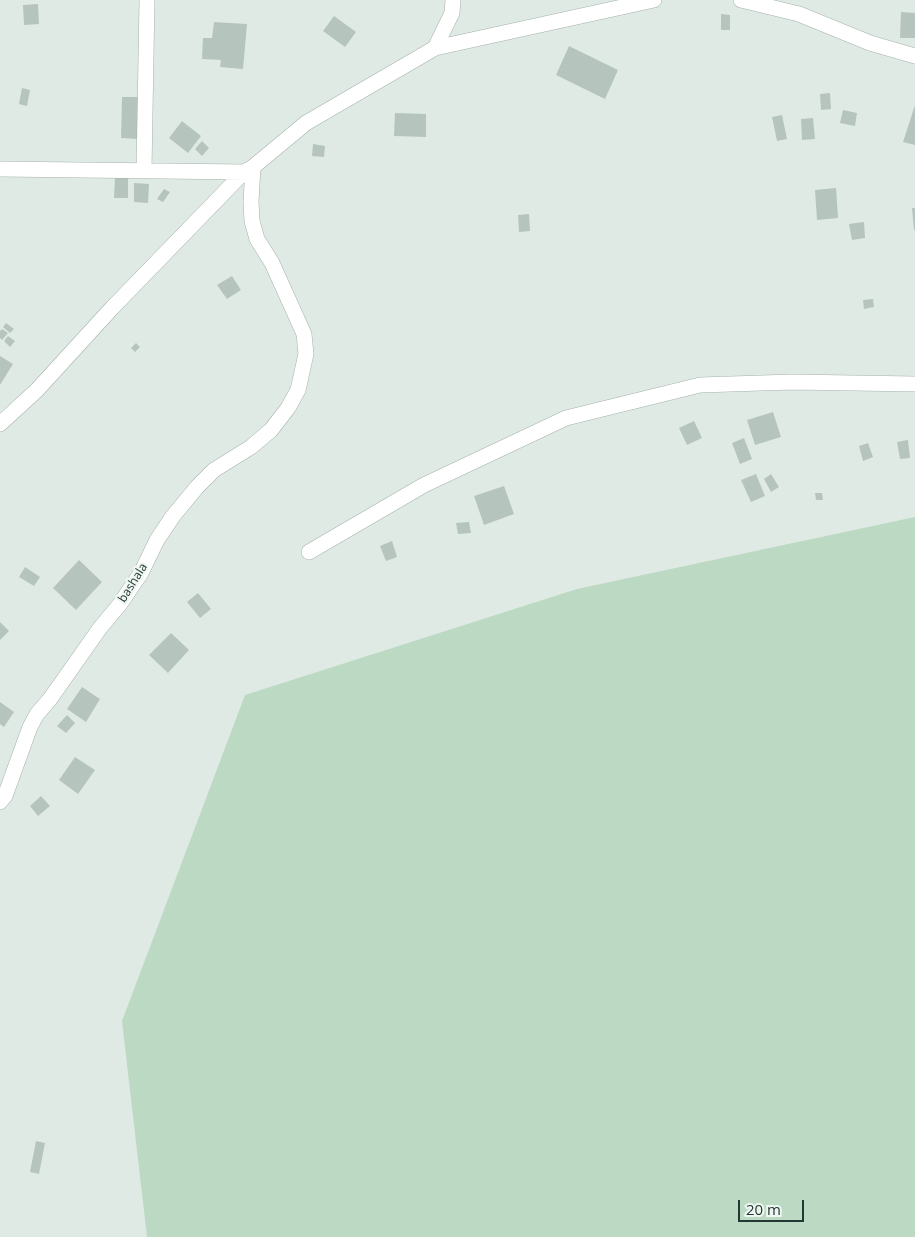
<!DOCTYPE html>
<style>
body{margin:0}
#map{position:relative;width:915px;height:1237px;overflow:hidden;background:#e0eae5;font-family:"Open Sans",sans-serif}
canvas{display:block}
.scale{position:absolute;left:738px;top:1200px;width:66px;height:22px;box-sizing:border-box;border:2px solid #233832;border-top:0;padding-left:6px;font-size:15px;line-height:18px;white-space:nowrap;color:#233832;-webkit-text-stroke:4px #f0f7f3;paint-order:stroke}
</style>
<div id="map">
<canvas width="915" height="1237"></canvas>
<div class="scale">20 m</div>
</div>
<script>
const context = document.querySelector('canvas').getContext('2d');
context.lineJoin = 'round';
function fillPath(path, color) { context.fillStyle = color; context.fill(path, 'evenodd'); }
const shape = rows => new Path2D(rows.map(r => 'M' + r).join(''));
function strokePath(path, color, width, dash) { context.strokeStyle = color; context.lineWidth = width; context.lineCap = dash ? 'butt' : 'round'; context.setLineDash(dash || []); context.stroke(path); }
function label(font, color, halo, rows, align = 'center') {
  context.font = font + ' "Open Sans",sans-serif'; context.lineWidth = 4.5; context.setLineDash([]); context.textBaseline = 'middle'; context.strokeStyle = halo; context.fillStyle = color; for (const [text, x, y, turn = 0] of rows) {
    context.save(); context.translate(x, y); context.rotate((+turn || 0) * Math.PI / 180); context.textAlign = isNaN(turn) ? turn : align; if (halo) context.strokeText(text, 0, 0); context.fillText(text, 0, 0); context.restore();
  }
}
fillPath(shape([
 [915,517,915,1237,147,1237,122,1021,245,695,577,589]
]), '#bbd9c3');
fillPath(shape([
 [38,4,39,24,24,25,23,5],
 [901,12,915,13,915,38,900,38],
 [721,14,730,15,730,30,721,30],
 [334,16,356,32,345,47,323,31],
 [214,22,247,24,243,69,220,67,221,60,202,59,203,38,212,38],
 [569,46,618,70,605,99,556,75],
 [22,88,30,90,27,106,19,104],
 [830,93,831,109,821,110,820,94],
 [122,97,138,97,137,139,121,138],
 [915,105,915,145,903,142],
 [843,110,857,113,855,126,840,123],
 [395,113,426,114,426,137,394,136],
 [782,115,787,139,777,141,772,117],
 [813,118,815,139,802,140,801,119],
 [182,121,201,136,188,153,169,138],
 [202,141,209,148,202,156,195,149],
 [313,144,325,146,324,157,312,156],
 [115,177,128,177,128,198,114,198],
 [134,183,149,184,148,203,134,202],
 [836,188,838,218,817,220,815,190],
 [164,189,170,192,163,202,157,199],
 [912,208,915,208,915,230,914,230],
 [529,214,530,231,519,232,518,215],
 [864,222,865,238,852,240,849,224],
 [232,276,241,290,227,299,217,285],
 [873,299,874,307,864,309,863,300],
 [6,323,14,329,10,333,3,327],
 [2,329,8,333,2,340,0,338,0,331],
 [8,336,15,341,10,347,4,341],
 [136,343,140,347,135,352,131,348],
 [0,356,13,364,0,385],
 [773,412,781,437,755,445,747,420],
 [694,421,702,438,687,445,679,428],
 [744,438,752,459,740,464,732,443],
 [908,440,910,458,900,459,897,442],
 [868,443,873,457,863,461,859,446],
 [756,474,765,496,751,502,741,480],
 [771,474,779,487,771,492,764,479],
 [504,486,514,514,484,525,474,496],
 [815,493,822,493,823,500,816,500],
 [469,522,471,533,458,534,456,523],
 [392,541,397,557,386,561,380,546],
 [79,560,102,582,76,610,53,588],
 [25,567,40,577,34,586,19,577],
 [198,593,211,609,200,618,187,602],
 [0,622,9,631,0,640],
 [171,633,189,650,168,673,149,655],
 [82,687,100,699,86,722,67,709],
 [0,702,14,712,4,727,0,724],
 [67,715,75,723,66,733,57,726],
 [75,757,95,770,78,794,59,780],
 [41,796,50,806,38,816,30,806],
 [36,1141,45,1143,39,1174,30,1172]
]), '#b6c4be');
const minor = shape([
 [741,0,799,14,870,43,915,56],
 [435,48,452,13,453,0],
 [0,169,244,172],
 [144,170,147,0],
 [0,424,37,390,112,308,244,172,253,167,306,123,435,48,654,0],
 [309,552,424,485,566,418,700,385,792,382,915,384],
 [0,802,5,796,30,727,37,714,50,699,100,628,120,604,141,573,157,540,173,516,197,487,214,470,251,447,271,430,288,408,298,390,306,354,304,334,272,263,257,239,252,221,251,202,253,167]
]);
strokePath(minor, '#a4b1ac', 16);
strokePath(minor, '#fff', 15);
label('12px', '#233832', '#f0f7f3', [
 ["bashala",133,583,-58]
]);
</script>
